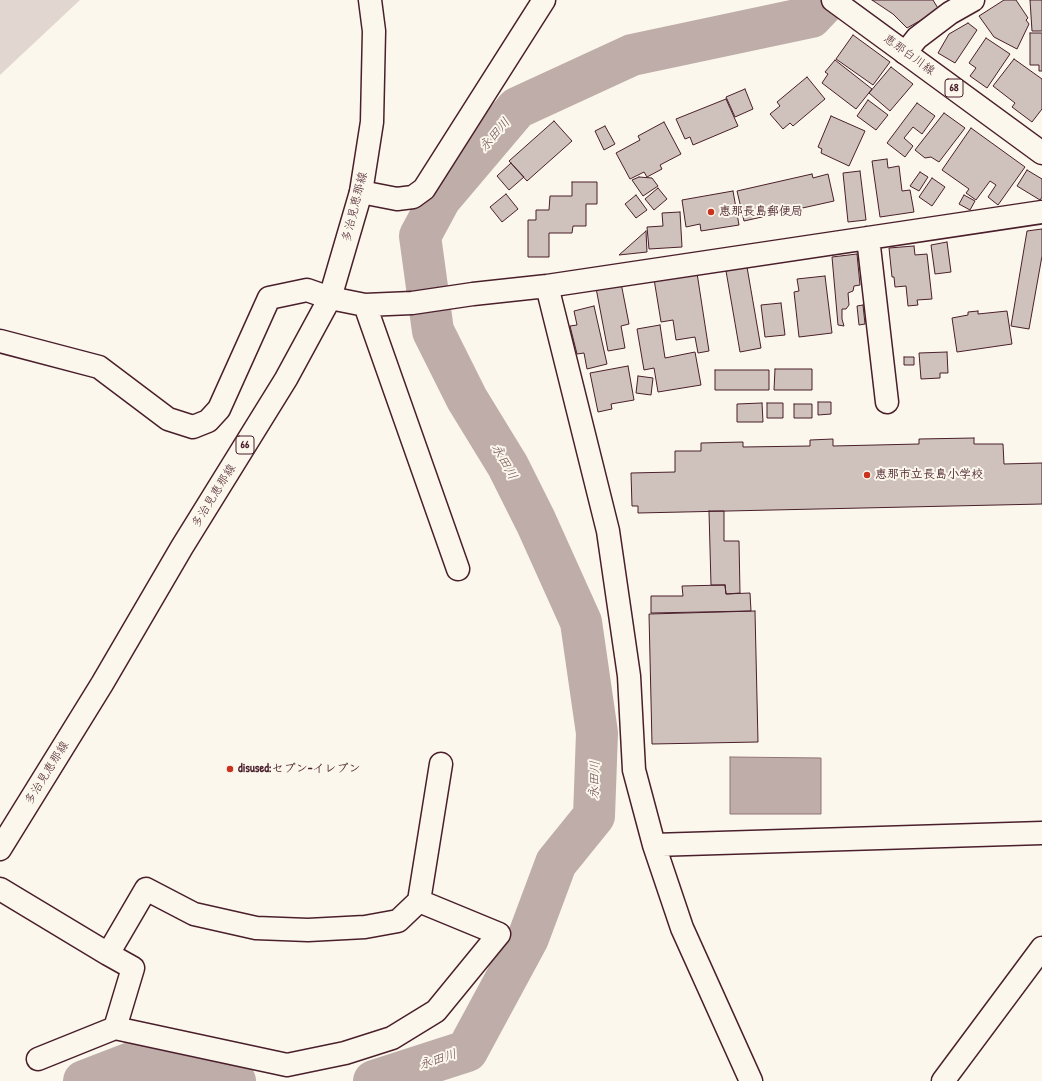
<!DOCTYPE html>
<meta charset="utf-8">
<style>
body{margin:0}
canvas{display:block;background:#fbf7ec}
</style>
<canvas width="1042" height="1081"></canvas>
<script>
const context = document.querySelector('canvas').getContext('2d');
context.lineJoin = 'round';
function fillPath(path, color) { context.fillStyle = color; context.fill(path, 'evenodd'); }
const shape = rows => new Path2D(rows.map(r => 'M' + r).join(''));
function strokePath(path, color, width, dash) { context.strokeStyle = color; context.lineWidth = width; context.lineCap = dash ? 'butt' : 'round'; context.setLineDash(dash || []); context.stroke(path); }
function label(font, color, halo, rows, align = 'center') {
  context.font = font + ' "Patrick Hand","Klee One",sans-serif'; context.lineWidth = 4; context.setLineDash([]); context.textBaseline = 'middle'; context.strokeStyle = halo; context.fillStyle = color; for (const [text, x, y, turn = 0] of rows) {
    context.save(); context.translate(x, y); context.rotate((+turn || 0) * Math.PI / 180); context.textAlign = isNaN(turn) ? turn : align; if (halo) context.strokeText(text, 0, 0); context.fillText(text, 0, 0); context.restore();
  }
}
fillPath(shape([
 [0,0,80,0,0,75]
]), '#e2d7d0');
const water = shape([
 [730,757,821,758,821,814,730,814,730,757]
]);
fillPath(water, '#bfadaa');
strokePath(water, '#907477', 1);
strokePath(shape([
 [84,1081,136,1061,235,1081],
 [374,1081,467,1051,528,938,556,863,594,816,597,733,581,622,536,522,508,466,467,399,433,331,420,236,440,199,517,108,632,55,811,17,827,0]
]), '#bfadaa', 42);
const building = shape([
 [872,0,933,0,939,10,907,28,893,14,872,0],
 [1004,0,1016,0,1028,18,1026,20,1029,24,1017,49,994,37,979,16,1004,0],
 [1030,0,1042,0,1042,31,1032,31,1030,0],
 [968,23,977,30,955,63,938,53,949,34,968,23],
 [1030,33,1042,33,1042,71,1039,71,1039,65,1030,65,1030,33],
 [853,35,890,62,873,85,836,59,853,35],
 [986,38,1010,54,987,88,970,76,976,68,969,63,986,38],
 [1014,59,1042,79,1042,109,1032,122,1012,107,1015,103,993,86,1014,59],
 [835,60,872,89,856,109,822,83,828,74,825,72,835,60],
 [891,67,913,84,890,111,869,93,891,67],
 [807,77,825,99,793,126,790,123,783,129,770,114,780,106,777,102,807,77],
 [745,89,753,109,735,117,726,97,745,89],
 [726,99,738,126,693,145,690,137,685,139,676,119,726,99],
 [868,100,888,115,876,130,857,116,868,100],
 [917,103,935,116,922,134,913,127,904,138,913,146,905,157,887,143,917,103],
 [944,113,965,128,939,162,931,157,925,158,915,150,944,113],
 [831,116,865,131,849,166,821,153,822,149,818,147,831,116],
 [554,121,572,141,527,181,509,161,554,121],
 [664,122,681,154,660,165,662,169,647,177,644,172,630,179,616,153,640,140,638,136,664,122],
 [605,126,615,144,604,150,595,131,605,126],
 [971,128,1025,167,998,205,988,197,996,185,990,181,976,200,966,193,969,189,942,170,971,128],
 [887,159,888,168,899,166,902,191,910,190,914,212,880,217,872,161,887,159],
 [511,163,524,177,509,190,497,176,511,163],
 [1027,170,1042,179,1042,197,1040,200,1017,186,1027,170],
 [860,171,866,220,848,222,843,173,860,171],
 [920,172,928,177,919,191,910,186,920,172],
 [812,174,813,178,828,174,834,201,744,221,737,191,812,174],
 [639,177,652,178,658,186,643,196,632,180,639,177],
 [932,178,945,187,932,206,919,197,932,178],
 [572,182,597,182,597,204,586,204,586,226,573,226,572,233,549,233,549,257,528,257,528,220,536,220,536,210,549,210,550,196,572,196,572,182],
 [658,188,667,199,654,210,645,199,658,188],
 [733,191,739,225,701,231,700,224,686,227,682,200,733,191],
 [506,194,518,209,502,222,490,207,506,194],
 [636,195,647,210,636,218,625,204,636,195],
 [964,195,975,201,970,210,959,204,964,195],
 [680,212,682,247,649,249,647,227,663,226,662,213,680,212],
 [1042,229,1042,256,1029,329,1011,326,1027,231,1042,229],
 [646,231,647,252,619,255,646,231],
 [947,242,951,272,935,274,931,245,947,242],
 [914,246,915,255,927,254,932,299,917,300,918,305,908,306,906,286,895,287,894,277,892,277,889,248,914,246],
 [857,254,860,285,854,286,853,291,848,293,849,305,846,309,842,309,842,319,844,326,838,325,832,257,857,254],
 [747,267,761,348,740,352,726,271,747,267],
 [697,273,709,351,698,353,695,337,676,340,673,320,661,322,654,279,697,273],
 [825,276,832,333,799,337,794,292,799,291,797,279,825,276],
 [621,283,629,324,621,326,625,348,608,351,596,288,621,283],
 [781,303,785,335,765,337,761,305,781,303],
 [863,305,865,324,859,325,857,306,863,305],
 [594,306,607,364,587,369,584,353,577,354,570,326,577,325,574,311,594,306],
 [978,311,978,314,1007,311,1012,344,957,352,952,318,968,315,968,312,978,311],
 [660,325,665,358,695,352,701,385,658,392,654,368,644,370,637,329,660,325],
 [947,352,948,373,940,373,940,378,921,379,919,353,947,352],
 [904,357,914,357,914,365,904,365,904,357],
 [628,366,634,400,611,404,612,409,598,412,590,373,628,366],
 [775,369,812,369,812,390,774,390,775,369],
 [715,370,769,370,769,390,715,390,715,370],
 [638,376,653,378,651,395,636,393,638,376],
 [818,402,831,402,831,414,818,415,818,402],
 [762,403,763,422,737,422,737,404,762,403],
 [767,403,783,403,783,418,767,418,767,403],
 [794,404,812,404,812,418,794,418,794,404],
 [974,438,974,444,1003,444,1004,464,1042,463,1042,504,638,513,638,506,632,506,631,473,675,472,675,451,701,451,701,443,743,442,743,447,810,446,810,440,833,439,833,446,919,444,919,439,974,438],
 [709,511,724,511,724,541,739,541,740,593,726,594,725,585,711,585,709,511],
 [725,585,726,594,750,593,751,611,651,613,651,596,683,596,682,586,725,585],
 [755,611,758,742,652,744,649,614,755,611]
]);
fillPath(building, '#cfc2bc');
strokePath(building, '#4a1f2b', 1);
const minor = shape([
 [905,53,917,38,950,13,973,0],
 [361,192,397,199,413,197,424,189,544,0],
 [868,238,887,402],
 [547,286,608,531,629,676,634,770,654,845,682,928,751,1081],
 [365,305,458,569],
 [0,341,99,367,168,419,193,427,208,421,219,409,269,298,307,290,330,298,365,305,412,303,473,294,547,286,1042,212],
 [654,845,1042,833],
 [0,889,108,954,133,968,115,1028,38,1059],
 [419,901,441,764],
 [108,954,146,889,194,914,256,928,308,930,365,927,398,921,419,901,499,934,436,1011,392,1038,345,1053,287,1065,115,1028],
 [943,1081,1042,948]
]);
const primary = shape([
 [833,0,1042,153],
 [0,849,102,684,182,547,286,379,330,298,361,192,372,122,374,31,370,0]
]);
strokePath(minor, '#4a1f2b', 25);
strokePath(primary, '#4a1f2b', 25);
strokePath(minor, '#fbf7ec', 22);
strokePath(primary, '#fbf7ec', 22);
for (const [x, y, r, color] of [
 [711,212,4,"#c8321e"],
 [867,475,4,"#c8321e"],
 [230,769,4,"#c8321e"]
]) { const dot = new Path2D(); dot.arc(x, y, r, 0, 2 * Math.PI); context.fillStyle = color; context.fill(dot); strokePath(dot, '#fbf7ec', 1.5); }
for (const [x, y, w] of [
 [954,88,18],
 [245,445,18]
]) { const box = new Path2D(); box.roundRect(x - w / 2, y - 9, w, 18, 3); context.fillStyle = '#fbf7ec'; context.fill(box); strokePath(box, '#4a1f2b', 1); }
label('bold 11px', '#4a1f2b', null, [
 ["68",954,88],
 ["66",245,445]
]);
label('12px', '#4a1f2b', '#fbf7ec', [
 ["恵那白川線",909,55,36],
 ["多治見恵那線",355,207,-76],
 ["多治見恵那線",214,496,-58],
 ["多治見恵那線",47,773,-58]
]);
label('bold 12px', '#4a1f2b', '#fbf7ec', [
 ["恵那長島郵便局",719,212],
 ["恵那市立長島小学校",875,475],
 ["disused:セブン-イレブン",238,769]
], 'left');
label('italic 13px', '#6d4a51', '#fbf7ec', [
 ["永田川",495,135,-49],
 ["永田川",504,462,61],
 ["永田川",595,780,-88],
 ["永田川",438,1060,-18]
]);
</script>
